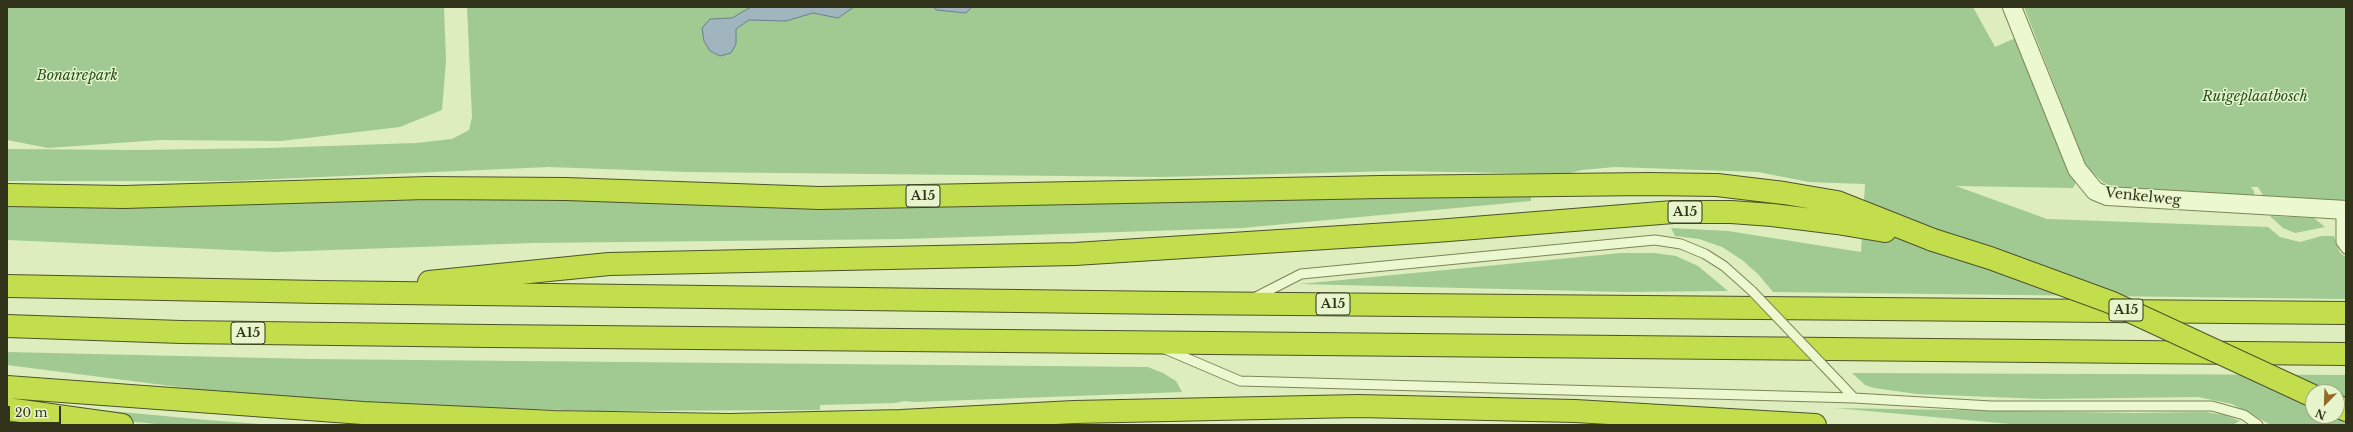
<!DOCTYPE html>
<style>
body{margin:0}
#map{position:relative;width:2353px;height:432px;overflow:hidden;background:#ddedbe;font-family:"Libre Baskerville",serif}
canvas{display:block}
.frame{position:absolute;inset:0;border:8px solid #31341b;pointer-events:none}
.north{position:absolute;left:2305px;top:384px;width:40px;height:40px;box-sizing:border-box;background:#e7f5cd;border:1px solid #9ea886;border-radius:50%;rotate:203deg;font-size:11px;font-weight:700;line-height:16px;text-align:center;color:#31341b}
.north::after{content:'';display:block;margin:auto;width:14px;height:18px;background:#936b27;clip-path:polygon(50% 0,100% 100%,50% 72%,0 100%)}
.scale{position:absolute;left:8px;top:406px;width:53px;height:18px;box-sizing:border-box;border:2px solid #31341b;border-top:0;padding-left:5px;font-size:12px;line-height:14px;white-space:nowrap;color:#31341b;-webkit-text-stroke:3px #e7f5cd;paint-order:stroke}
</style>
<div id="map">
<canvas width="2353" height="432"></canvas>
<div class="frame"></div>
<div class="north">N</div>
<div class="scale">20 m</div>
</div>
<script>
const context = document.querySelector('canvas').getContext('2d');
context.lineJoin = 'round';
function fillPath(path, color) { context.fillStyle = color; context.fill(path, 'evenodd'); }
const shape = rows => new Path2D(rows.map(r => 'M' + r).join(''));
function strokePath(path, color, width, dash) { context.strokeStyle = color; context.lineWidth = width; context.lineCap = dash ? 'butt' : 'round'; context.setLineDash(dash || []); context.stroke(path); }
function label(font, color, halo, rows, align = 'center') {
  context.font = font + ' "Libre Baskerville",serif'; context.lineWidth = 3; context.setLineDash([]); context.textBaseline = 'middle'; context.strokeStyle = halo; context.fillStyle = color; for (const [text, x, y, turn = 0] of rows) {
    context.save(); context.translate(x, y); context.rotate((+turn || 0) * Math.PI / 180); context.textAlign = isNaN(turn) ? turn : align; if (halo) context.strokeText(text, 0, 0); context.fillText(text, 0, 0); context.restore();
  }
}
fillPath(shape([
 [7,7,444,7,446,61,442,110,400,127,281,141,160,140,48,148,7,140],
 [467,7,751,7,732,18,710,19,704,41,710,51,720,56,736,44,736,29,749,20,786,21,813,13,838,18,854,7,934,7,936,10,966,13,972,7,1973,7,1995,47,2018,37,2077,180,2073,188,1956,186,2047,219,2268,227,2280,237,2300,242,2322,236,2334,236,2340,253,2346,257,2346,299,1773,292,1758,274,1742,260,1722,247,1699,239,1675,236,1671,228,1728,231,1861,252,1865,184,1809,182,1758,172,1615,167,1582,170,1566,174,1395,171,1160,177,687,172,549,167,230,181,7,181,7,149,138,150,269,148,416,143,452,139,469,130,472,117],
 [2024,7,2346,7,2346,202,2264,197,2258,187,2251,187,2254,191,2254,197,2116,188,2104,183,2088,169,2080,151],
 [1531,195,1531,201,1242,228,904,239,532,243,276,252,7,240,7,202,483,200,533,197],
 [2270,216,2314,218,2325,227,2295,233,2283,228],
 [1621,253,1654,253,1676,256,1698,266,1728,291,1624,292,1300,284],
 [7,352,311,359,1148,367,1163,373,1176,381,1182,392,914,402,905,401,895,403,820,405,820,410,597,411,437,406,299,398,202,390,7,365],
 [1852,373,2346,375,2346,425,2271,425,2232,404,2198,397,2043,399,1917,394,1874,388,1865,385],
 [2313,392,2337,392,2337,416,2313,416],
 [25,403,207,420,273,425,166,425,96,418],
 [1835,408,2135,413,2206,412,2225,415,2240,421,2232,425,2021,425],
 [7,420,46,425,7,425]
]), '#a0ca92');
const water = shape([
 [751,7,854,7,838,18,813,13,786,21,749,20,736,29,736,44,731,53,720,56,710,51,704,41,702,28,710,19,732,18,751,7],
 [934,7,972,7,966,13,936,10,934,7]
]);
fillPath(water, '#a1b5be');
strokePath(water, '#697e8c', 1);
const lane = shape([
 [2341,210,2341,242,2346,249],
 [1254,298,1301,274,1655,240,1681,244,1705,254,1724,266,1752,291],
 [1165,349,1240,381,1854,398,1991,406,2212,406,2244,415,2258,425],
 [1839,382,1854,398]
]);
const street = shape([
 [2012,7,2077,169,2095,191,2107,196,2346,210]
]);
const highway = shape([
 [7,195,124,197,427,188,566,189,820,198,1381,187,1649,184,1717,185,1784,193,1837,202,1933,240],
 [429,282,609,264,1075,254,1436,231,1673,212,1731,212,1772,215,1837,223,1885,231],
 [7,286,320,292,1173,303,2346,313],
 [7,326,181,332,489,336,2346,354],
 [7,387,363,413,554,422,729,425,901,421,1074,412,1358,406,1575,411,1815,425],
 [2337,406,2346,410],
 [7,409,122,425]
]);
strokePath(lane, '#7d8557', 11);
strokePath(street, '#7d8557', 20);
strokePath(highway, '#4e522b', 24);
strokePath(lane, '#ebf8d0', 9);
strokePath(street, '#ebf8d0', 18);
strokePath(highway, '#c2de4d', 22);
const laneBridge = shape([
 [1752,291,1839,382]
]);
const highwayBridge = shape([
 [1933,240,1990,258,2110,302,2313,396]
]);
strokePath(laneBridge, '#7d8557', 11, []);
strokePath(highwayBridge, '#4e522b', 24, []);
strokePath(laneBridge, '#ebf8d0', 9);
strokePath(highwayBridge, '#c2de4d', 22);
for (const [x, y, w] of [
 [923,196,34],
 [1685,212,34],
 [1333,304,34],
 [2126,310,34],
 [248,333,34]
]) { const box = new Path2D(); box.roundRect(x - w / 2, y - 11, w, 22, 3); context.fillStyle = '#e7f5cd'; context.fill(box); strokePath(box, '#31341b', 1); }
label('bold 13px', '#31341b', null, [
 ["A15",923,196],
 ["A15",1685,212],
 ["A15",1333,304],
 ["A15",2126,310],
 ["A15",248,333]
]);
label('italic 14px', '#275022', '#e7f5cd', [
 ["Bonairepark",77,76],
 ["Ruigeplaatbosch",2255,97]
]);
label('14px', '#31341b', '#e7f5cd', [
 ["Venkelweg",2143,197,6]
]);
</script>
